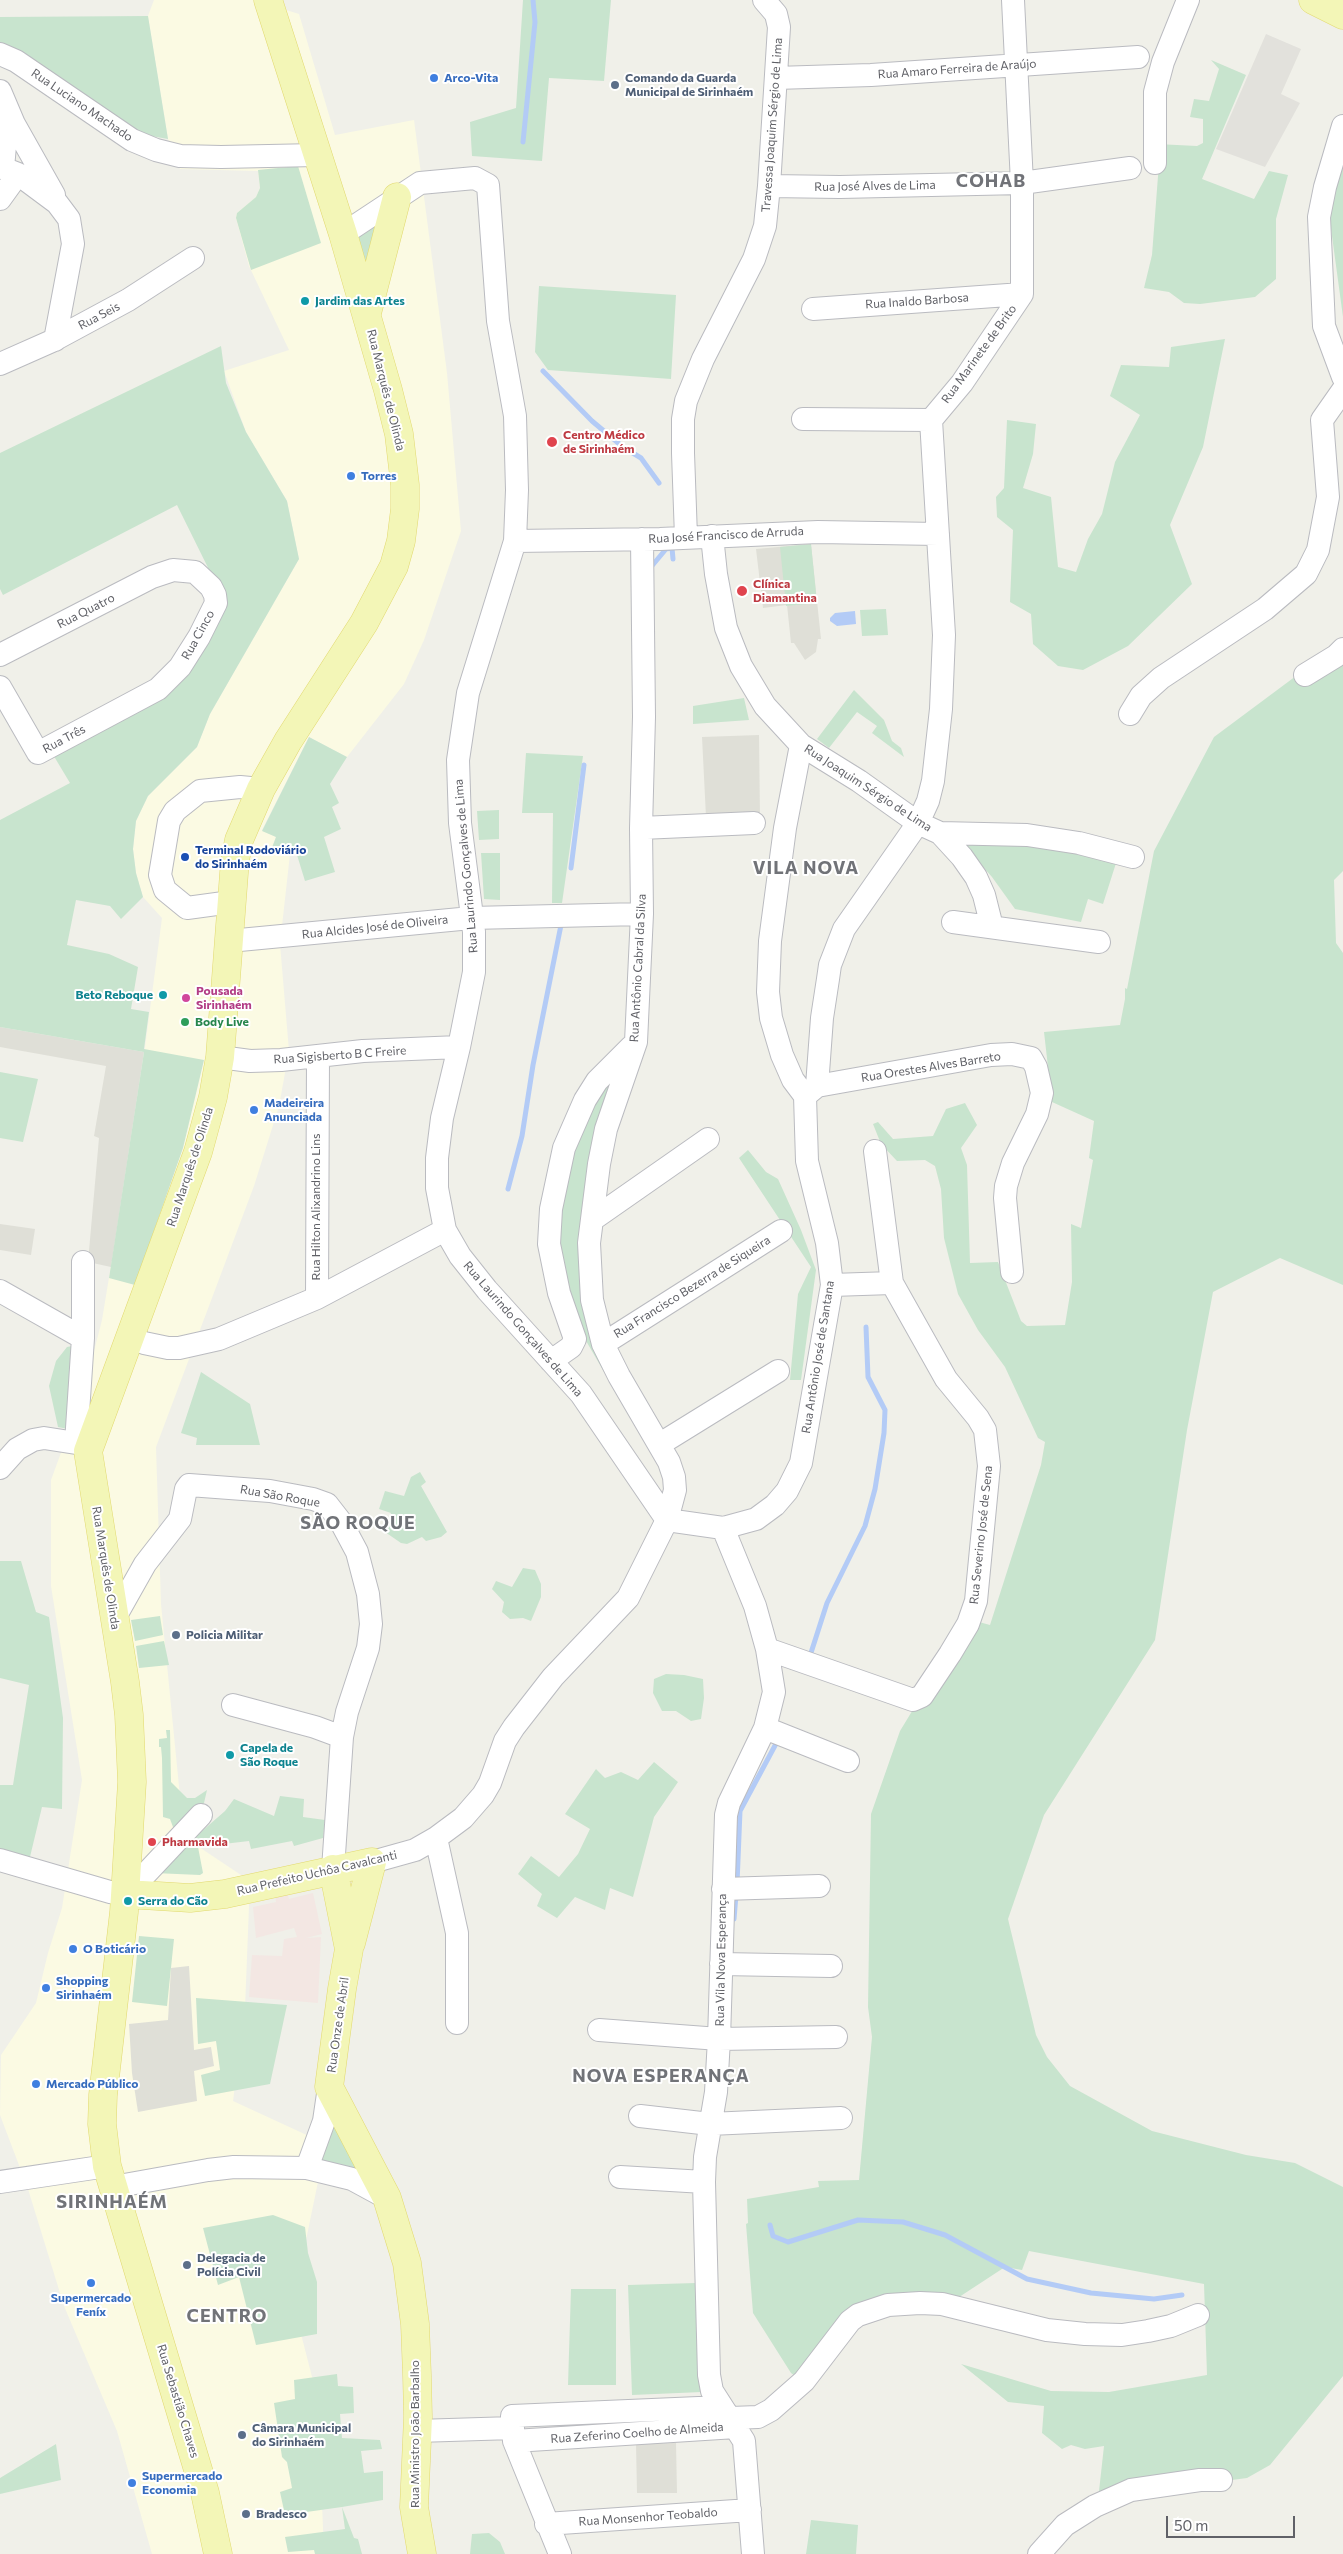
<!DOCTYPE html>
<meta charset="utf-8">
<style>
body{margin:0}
#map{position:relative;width:1343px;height:2554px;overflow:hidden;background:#f0f0e9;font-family:Commissioner,sans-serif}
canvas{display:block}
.scale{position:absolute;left:1166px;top:2516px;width:129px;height:22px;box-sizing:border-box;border:2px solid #606167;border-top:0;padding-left:6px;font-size:15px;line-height:18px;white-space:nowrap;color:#606167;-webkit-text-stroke:4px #fff;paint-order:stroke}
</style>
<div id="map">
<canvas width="1343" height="2554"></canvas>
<div class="scale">50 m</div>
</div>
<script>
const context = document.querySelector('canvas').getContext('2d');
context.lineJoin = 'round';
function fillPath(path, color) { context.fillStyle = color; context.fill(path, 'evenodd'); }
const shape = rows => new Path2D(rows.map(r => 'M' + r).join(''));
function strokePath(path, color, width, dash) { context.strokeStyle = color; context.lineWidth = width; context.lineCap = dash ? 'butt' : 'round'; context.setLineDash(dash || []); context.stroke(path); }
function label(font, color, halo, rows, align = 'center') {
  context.font = font + ' Commissioner,sans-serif'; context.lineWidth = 4; context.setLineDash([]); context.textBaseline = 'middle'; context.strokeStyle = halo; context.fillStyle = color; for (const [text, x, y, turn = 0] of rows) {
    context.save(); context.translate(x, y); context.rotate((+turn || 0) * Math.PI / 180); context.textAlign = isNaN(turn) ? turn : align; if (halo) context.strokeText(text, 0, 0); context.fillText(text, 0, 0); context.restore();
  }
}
fillPath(shape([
 [154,0,254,0,299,14,335,135,414,120,447,373,461,531,424,640,404,684,347,757,309,737,262,830,276,837,270,853,290,854,280,944,289,1051,279,1106,254,1186,156,1447,161,1604,184,1837,250,1881,245,2008,233,2101,311,2137,319,2177,293,2303,318,2400,324,2554,152,2554,117,2431,64,2306,28,2189,0,2115,1,2055,36,2003,48,1953,62,1908,82,1780,51,1586,51,1480,84,1390,102,1320,137,1108,162,918,143,897,136,873,133,849,136,821,148,796,197,747,210,714,299,559,287,501,246,432,224,371,289,350,249,266,236,218,237,213,256,197,260,188,258,171,180,169,168,139,148,16]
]), '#fbfae3');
fillPath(shape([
 [1266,34,1301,49,1281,94,1300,103,1265,167,1216,149]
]), '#e2e1dc');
fillPath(shape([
 [811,544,821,639,818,639,816,652,805,660,794,643,791,643,787,605,763,608,756,549],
 [759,735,760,818,706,817,702,737],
 [0,1027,144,1052,111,1267,88,1262,99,1138,94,1136,106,1066,0,1047],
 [0,1224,35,1229,31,1255,0,1250],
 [189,1966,194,2050,211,2047,214,2066,194,2071,197,2101,138,2112,132,2073,129,2024,168,2020,171,1968],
 [676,2443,677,2493,637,2493,636,2444]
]), '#dfdfd7');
fillPath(shape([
 [287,1892,289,1899,313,1893,322,1934,306,1938,321,1937,318,2003,249,1997,252,1955,282,1956,284,1939,297,1937,294,1928,256,1938,253,1907,276,1902,275,1895]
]), '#f3e7e3');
fillPath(shape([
 [523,0,611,0,604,81,549,78,542,161,472,156,470,122,516,108],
 [148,16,168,139,140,134,0,45,0,17],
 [1211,60,1246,75,1202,179,1254,199,1269,171,1288,175,1276,219,1276,279,1255,297,1200,304,1184,303,1169,292,1144,288,1152,255,1159,163,1157,144,1197,146,1203,143,1203,119,1190,117,1194,99,1209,101,1219,69],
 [1343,147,1343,317,1329,214],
 [298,166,321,243,251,270,236,218,237,213,256,197,260,188,258,170],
 [388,211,368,280,355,235],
 [539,286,676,295,671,379,548,370,535,352],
 [1225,339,1203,447,1170,525,1192,584,1128,646,1083,670,1058,666,1033,644,1031,614,1010,602,1013,530,997,517,996,497,1004,488,1007,420,1036,424,1033,454,1023,488,1051,497,1058,567,1076,572,1088,539,1102,514,1115,462,1140,415,1110,396,1121,365,1169,367,1171,347],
 [221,346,226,383,246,432,287,501,299,559,210,714,197,747,148,796,136,821,133,849,136,873,143,897,121,919,110,906,76,900,67,945,109,954,138,967,131,1009,149,1012,144,1049,204,1060,183,1148,135,1285,109,1278,144,1052,0,1027,0,820,70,783,52,753,161,695,221,594,177,505,3,595,0,589,0,453],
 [811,544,817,603,786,606,780,547],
 [886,609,888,635,862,636,860,610],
 [1343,641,1343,871,1334,880,1336,943,1343,953,1343,1285,1280,1258,1213,1292,1187,1430,1155,1640,1044,1815,1008,1919,1036,2035,1047,2057,1070,2086,1152,2131,1246,2155,1295,2163,1343,2187,1343,2376,1270,2465,1247,2478,1224,2481,1224,2479,1097,2509,1104,2446,1085,2449,1071,2445,1062,2449,1042,2433,1044,2406,1008,2402,961,2364,1051,2391,1109,2392,1207,2375,1204,2284,1029,2251,1022,2270,1005,2267,950,2303,880,2295,831,2333,806,2384,791,2373,753,2313,746,2224,748,2223,747,2199,819,2187,818,2181,859,2180,872,2037,868,2007,871,1814,900,1731,968,1619,990,1625,1041,1465,1045,1442,1038,1438,1005,1367,978,1330,958,1294,944,1238,941,1189,935,1166,925,1160,897,1161,881,1144,873,1124,878,1122,893,1139,933,1136,946,1109,965,1103,977,1125,961,1148,967,1165,970,1263,998,1262,1021,1321,1027,1326,1065,1325,1072,1282,1071,1224,1081,1228,1093,1160,1089,1158,1094,1121,1052,1102,1044,1032,1120,1025,1125,999,1125,988,1127,989,1154,851,1214,737],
 [854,690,884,720,892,741,901,748,904,757,872,733,877,726,857,712,829,748,817,739],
 [744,698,749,720,693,724,693,706],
 [309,737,347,757,330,784,339,803,332,807,341,829,324,837,335,872,305,881,297,855,270,853,276,837,262,831],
 [526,753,583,756,562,903,552,903,553,813,522,813],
 [499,810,499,839,479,840,477,811],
 [967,836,1117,860,1103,904,1088,899,1081,922,1015,909,992,877,956,837],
 [481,853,500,853,500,900,484,899],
 [621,1068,585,1240,614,1389,582,1334,565,1292,558,1217,568,1156,585,1116],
 [0,1072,38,1079,23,1142,0,1138],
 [748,1150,766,1172,778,1179,801,1230,816,1270,801,1380,790,1380,798,1294,811,1267,739,1158],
 [72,1346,73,1430,58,1427,49,1386,56,1361,67,1347],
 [201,1372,250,1404,260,1445,196,1445,197,1438,181,1433],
 [420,1472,426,1482,421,1486,447,1532,441,1537,426,1541,422,1537,407,1544,401,1543,385,1532,391,1513,379,1509,385,1491,404,1496,411,1477],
 [0,1561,21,1561,36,1612,49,1617,63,1718,62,1809,42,1807,29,1861,0,1849,0,1785,13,1785,29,1685,0,1678],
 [523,1568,535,1570,541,1584,541,1597,531,1621,523,1618,510,1619,502,1612,504,1602,492,1589,496,1581,512,1587],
 [160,1616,163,1635,135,1641,131,1620],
 [164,1641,169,1665,139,1668,136,1646],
 [666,1674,684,1675,703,1679,704,1698,701,1719,691,1721,676,1711,662,1711,653,1693,654,1679],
 [166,1730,170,1730,171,1782,187,1798,195,1798,207,1790,204,1803,178,1828,173,1827,170,1819,163,1817,162,1758,161,1747,159,1747,159,1739,167,1738],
 [654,1762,678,1782,654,1817,633,1897,610,1888,605,1910,575,1897,557,1918,537,1906,542,1894,518,1874,531,1856,559,1877,578,1854,590,1829,565,1814,596,1769,605,1778,621,1772,638,1780],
 [280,1796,304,1799,303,1817,325,1820,323,1838,294,1846,292,1841,251,1849,249,1841,198,1847,203,1873,200,1875,154,1873,225,1811,234,1799,274,1816],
 [139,1936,174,1939,167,2006,132,2002],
 [196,1998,287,2005,270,2084,205,2096,201,2075,220,2070,216,2041,198,2044],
 [334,2110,367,2175,314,2163],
 [273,2215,305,2227,308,2253,317,2282,317,2334,256,2345,239,2277,218,2285,203,2228],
 [696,2283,702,2392,632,2395,628,2285],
 [571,2289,616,2289,616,2385,568,2385],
 [337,2374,338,2386,353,2387,354,2413,340,2414,342,2438,380,2440,382,2449,361,2451,364,2473,383,2471,383,2500,342,2507,354,2538,358,2539,362,2554,315,2554,314,2550,288,2552,285,2537,345,2529,342,2507,285,2515,280,2492,292,2488,287,2462,282,2457,274,2403,295,2399,294,2380],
 [56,2444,61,2480,0,2494,0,2478],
 [811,2520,858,2525,856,2554,806,2554],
 [489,2533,500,2542,505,2554,470,2554,472,2534]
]), '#c8e4ce');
fillPath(shape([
 [855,611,856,624,837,626,830,621,830,618,835,613]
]), '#b3cbf6');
strokePath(shape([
 [523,142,535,22,533,0],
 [543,371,592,421,623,447,641,458,659,483],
 [651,567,666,549,672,548,673,559],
 [571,868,584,765],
 [508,1189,522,1136,533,1065,562,920],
 [809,1659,827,1603,865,1526,875,1489,884,1433,885,1410,868,1377,866,1327],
 [737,1884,740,1811,778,1740],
 [734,1919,736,1895],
 [770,2225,773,2236,788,2242,858,2220,903,2222,945,2235,1027,2279,1091,2293,1154,2299,1182,2295]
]), '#b3cbf6', 5);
const minor = shape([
 [0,54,16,61,132,140,156,150,180,156,221,157,316,155],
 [776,78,871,75,1138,57],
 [0,91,14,124,54,195],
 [1343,126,1325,187,1319,217,1324,326,1343,377],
 [1155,163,1155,92,1163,62,1188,0],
 [0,167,18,174,57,203,69,219,73,244,55,340],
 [3,168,8,112],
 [769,186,840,187,1022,183,1130,168],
 [0,199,18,174],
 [343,234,420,183,475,178,488,185,498,321,515,416,517,490,515,541,468,693,458,760,460,823,474,932,474,972,459,1047,442,1118,437,1158,437,1188,445,1230,460,1256,487,1290,581,1394,667,1520],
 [813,309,1022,294],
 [0,364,52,341,128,300,193,258],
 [803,419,931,420],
 [712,536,716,574,726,628,741,666,765,706,801,745,859,781,918,823,940,833,962,857,976,877,984,895,992,927],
 [686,537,683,453,683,419,686,401,703,359,754,259,765,226,769,186,779,27,776,14,764,0],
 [515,541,660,539,818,532,938,534],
 [0,655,152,577,173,570,195,572,211,587,215,595,216,603,199,637,180,667,158,689,38,753,0,687],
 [1305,675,1336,656,1343,649],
 [1130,714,1141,696,1161,678,1265,609,1306,574,1318,550,1328,497,1322,420,1343,390],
 [801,745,785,828,770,941,768,992,771,1018,782,1055,793,1080,805,1096],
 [641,828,754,823],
 [940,833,1027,835,1079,843,1133,857],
 [231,902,187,908,165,890,160,875,169,821,175,811,200,791,240,787,261,789],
 [953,922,1099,942],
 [229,941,471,918,642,914],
 [220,1057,250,1061,281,1060,363,1051,459,1047],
 [817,1086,991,1055,1012,1054,1031,1058,1036,1067,1042,1093,1037,1114,1013,1163,1006,1186,1005,1198,1012,1272],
 [805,1096,817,1086,822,1018,828,979,830,965,844,929,918,823,928,801,933,781,941,709,944,635,931,420,962,383,1022,294,1022,183,1013,0],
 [592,1220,708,1139],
 [832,1285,892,1283],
 [0,1291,83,1338],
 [317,1298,318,1056],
 [130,1336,144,1343,168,1348,179,1348,219,1339,317,1298,445,1230],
 [603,1344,781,1231],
 [551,1361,571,1347,575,1339,559,1293,549,1244,551,1209,564,1148,585,1100,597,1081,631,1047],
 [660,1444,778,1371],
 [0,1468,17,1449,33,1440,44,1438,76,1443,83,1338,83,1262],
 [667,1520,723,1528,756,1519,775,1505,787,1491,801,1463,832,1285,827,1243,807,1161,805,1096],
 [723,1528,755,1606,767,1649,774,1692,765,1728,729,1803,726,1815,719,2039,716,2092,705,2157,704,2182,709,2375,712,2391,744,2441,753,2554],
 [114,1619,145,1564,180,1519,186,1489,189,1485,270,1491,313,1499,327,1504,341,1522,357,1552,368,1594,371,1624,368,1648,347,1712,342,1737,333,1869],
 [767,1649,913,1700,922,1696,950,1654,968,1624,976,1601,989,1466,985,1430,978,1418,946,1379,892,1283,875,1151],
 [233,1705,315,1727,342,1737],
 [765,1728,848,1761],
 [436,1838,457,1933,457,2023],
 [0,1860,110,1892,126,1894],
 [372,1862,415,1850,436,1838,463,1818,483,1795,490,1783,505,1741,514,1727,553,1677,628,1598,667,1520,675,1490,674,1477,669,1462,619,1376,603,1344,592,1300,589,1243,599,1164,606,1129,636,1042,642,914,641,828,644,717,642,539],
 [126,1888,138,1882,201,1815],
 [723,1889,819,1886],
 [721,1964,831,1966],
 [599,2030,719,2039,836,2037],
 [640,2116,710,2124,841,2118],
 [307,2168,324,2121,329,2087],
 [620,2177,704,2182],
 [0,2182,107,2166],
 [113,2187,208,2170,234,2167,307,2168,352,2179,387,2198],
 [731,2418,758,2417,771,2410,804,2381,850,2321,858,2315,888,2305,920,2303,942,2304,1047,2330,1085,2334,1122,2335,1148,2331,1171,2326,1198,2315],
 [417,2431,513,2428],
 [514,2441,736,2427],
 [546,2524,750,2510],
 [560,2554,514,2441,512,2416,722,2407],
 [1039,2554,1065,2525,1095,2506,1131,2490,1200,2480,1221,2480]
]);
const major = shape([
 [1313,0,1343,15],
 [367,313,397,197],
 [333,1869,349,1949,342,1989,329,2087,387,2198,407,2263,415,2324,417,2375,418,2417,414,2507,422,2554],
 [126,1894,190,1898,225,1894,372,1862,351,1943],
 [218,2554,205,2493,107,2166,102,2124,103,2095,124,1912,132,1782,129,1715,125,1682,88,1451,198,1152,213,1097,220,1057,235,860,239,840,261,789,288,741,364,623,394,566,401,541,405,509,405,485,399,434,388,390,343,234,268,0]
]);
strokePath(minor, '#babbc0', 24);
strokePath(major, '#e2d96f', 29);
strokePath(minor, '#fff', 22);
strokePath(major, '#f3f6b7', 28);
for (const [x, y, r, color] of [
 [434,78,5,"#3f7fe0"],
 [615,85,5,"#5c6f8a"],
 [305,301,5,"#0f9aa8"],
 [552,442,6,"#e0444e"],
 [351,476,5,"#3f7fe0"],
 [742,591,6,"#e0444e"],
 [185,857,5,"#1a4fb4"],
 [163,995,5,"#0f9aa8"],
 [186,998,5,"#d1479c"],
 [185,1022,5,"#2e9e5b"],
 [254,1110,5,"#3f7fe0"],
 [176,1635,5,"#5c6f8a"],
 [230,1755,5,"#0f9aa8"],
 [152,1842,5,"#e0444e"],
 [128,1901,5,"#0f9aa8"],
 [73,1949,5,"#3f7fe0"],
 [46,1988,5,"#3f7fe0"],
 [36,2084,5,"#3f7fe0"],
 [187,2265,5,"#5c6f8a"],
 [91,2283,5,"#3f7fe0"],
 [242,2435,5,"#5c6f8a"],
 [132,2483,5,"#3f7fe0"],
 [246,2514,5,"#5c6f8a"]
]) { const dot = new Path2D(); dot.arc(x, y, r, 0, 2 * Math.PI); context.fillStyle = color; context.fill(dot); strokePath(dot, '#fff', 2); }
label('12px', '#606167', '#fff', [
 ["Rua Amaro Ferreira de Araújo",957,69,-4],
 ["Rua Luciano Machado",82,105,34],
 ["Travessa Joaquim Sérgio de Lima",772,125,-86],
 ["Rua José Alves de Lima",875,186,-1],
 ["Rua Inaldo Barbosa",917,301,-4],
 ["Rua Seis",99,316,-28],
 ["Rua Marinete de Brito",979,354,-54],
 ["Rua Marquês de Olinda",386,390,76],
 ["Rua José Francisco de Arruda",726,535,-3],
 ["Rua Quatro",86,611,-27],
 ["Rua Cinco",198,635,-61],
 ["Rua Três",64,739,-28],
 ["Rua Joaquim Sérgio de Lima",868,788,33],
 ["Rua Laurindo Gonçalves de Lima",466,866,-95],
 ["Rua Alcides José de Oliveira",375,927,-6],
 ["Rua Antônio Cabral da Silva",638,968,-87],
 ["Rua Sigisberto B C Freire",340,1055,-4],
 ["Rua Orestes Alves Barreto",931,1067,-9],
 ["Rua Marquês de Olinda",190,1167,-72],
 ["Rua Hilton Alixandrino Lins",316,1207,-90],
 ["Rua Francisco Bezerra de Siqueira",692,1287,-32],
 ["Rua Laurindo Gonçalves de Lima",523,1329,49],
 ["Rua Antônio José de Santana",818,1357,-81],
 ["Rua São Roque",280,1496,10],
 ["Rua Severino José de Sena",981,1535,-84],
 ["Rua Marquês de Olinda",106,1568,81],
 ["Rua Prefeito Uchôa Cavalcanti",317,1873,-13],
 ["Rua Vila Nova Esperança",721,1960,-89],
 ["Rua Onze de Abril",338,2025,-82],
 ["Rua Sebastião Chaves",178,2401,73],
 ["Rua Zeferino Coelho de Almeida",637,2433,-4],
 ["Rua Ministro João Barbalho",415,2434,-90],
 ["Rua Monsenhor Teobaldo",648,2517,-4]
]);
label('bold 12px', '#366cbe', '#fff', [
 ["Arco-Vita",444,78],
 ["Torres",361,476],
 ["Madeireira",264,1103],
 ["Anunciada",264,1117],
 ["O Boticário",83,1949],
 ["Shopping",56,1981],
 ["Sirinhaém",56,1995],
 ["Mercado Público",46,2084],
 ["Supermercado",91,2298,"center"],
 ["Feníx",91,2312,"center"],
 ["Supermercado",142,2476],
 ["Economia",142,2490]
], 'left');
label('bold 12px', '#4e5e75', '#fff', [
 ["Comando da Guarda",625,78],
 ["Municipal de Sirinhaém",625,92],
 ["Policia Militar",186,1635],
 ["Delegacia de",197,2258],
 ["Polícia Civil",197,2272],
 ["Câmara Municipal",252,2428],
 ["do Sirinhaém",252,2442],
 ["Bradesco",256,2514]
], 'left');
label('bold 12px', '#0d838f', '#fff', [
 ["Jardim das Artes",315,301],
 ["Beto Reboque",153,995,"right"],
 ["Capela de",240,1748],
 ["São Roque",240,1762],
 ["Serra do Cão",138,1901]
], 'left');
label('bold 12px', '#be3a42', '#fff', [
 ["Centro Médico",563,435],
 ["de Sirinhaém",563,449],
 ["Clínica",753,584],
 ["Diamantina",753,598],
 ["Pharmavida",162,1842]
], 'left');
label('bold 12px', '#164399', '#fff', [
 ["Terminal Rodoviário",195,850],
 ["do Sirinhaém",195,864]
], 'left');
label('bold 12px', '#b23c85', '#fff', [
 ["Pousada",196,991],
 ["Sirinhaém",196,1005]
], 'left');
label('bold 12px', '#27864d', '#fff', [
 ["Body Live",195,1022]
], 'left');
context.letterSpacing = '1px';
label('bold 18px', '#717378', '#fff', [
 ["COHAB",991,181],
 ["VILA NOVA",806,868],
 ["SÃO ROQUE",358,1523],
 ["NOVA ESPERANÇA",661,2076],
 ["SIRINHAÉM",112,2202],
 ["CENTRO",227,2316]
]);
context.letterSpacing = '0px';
</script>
